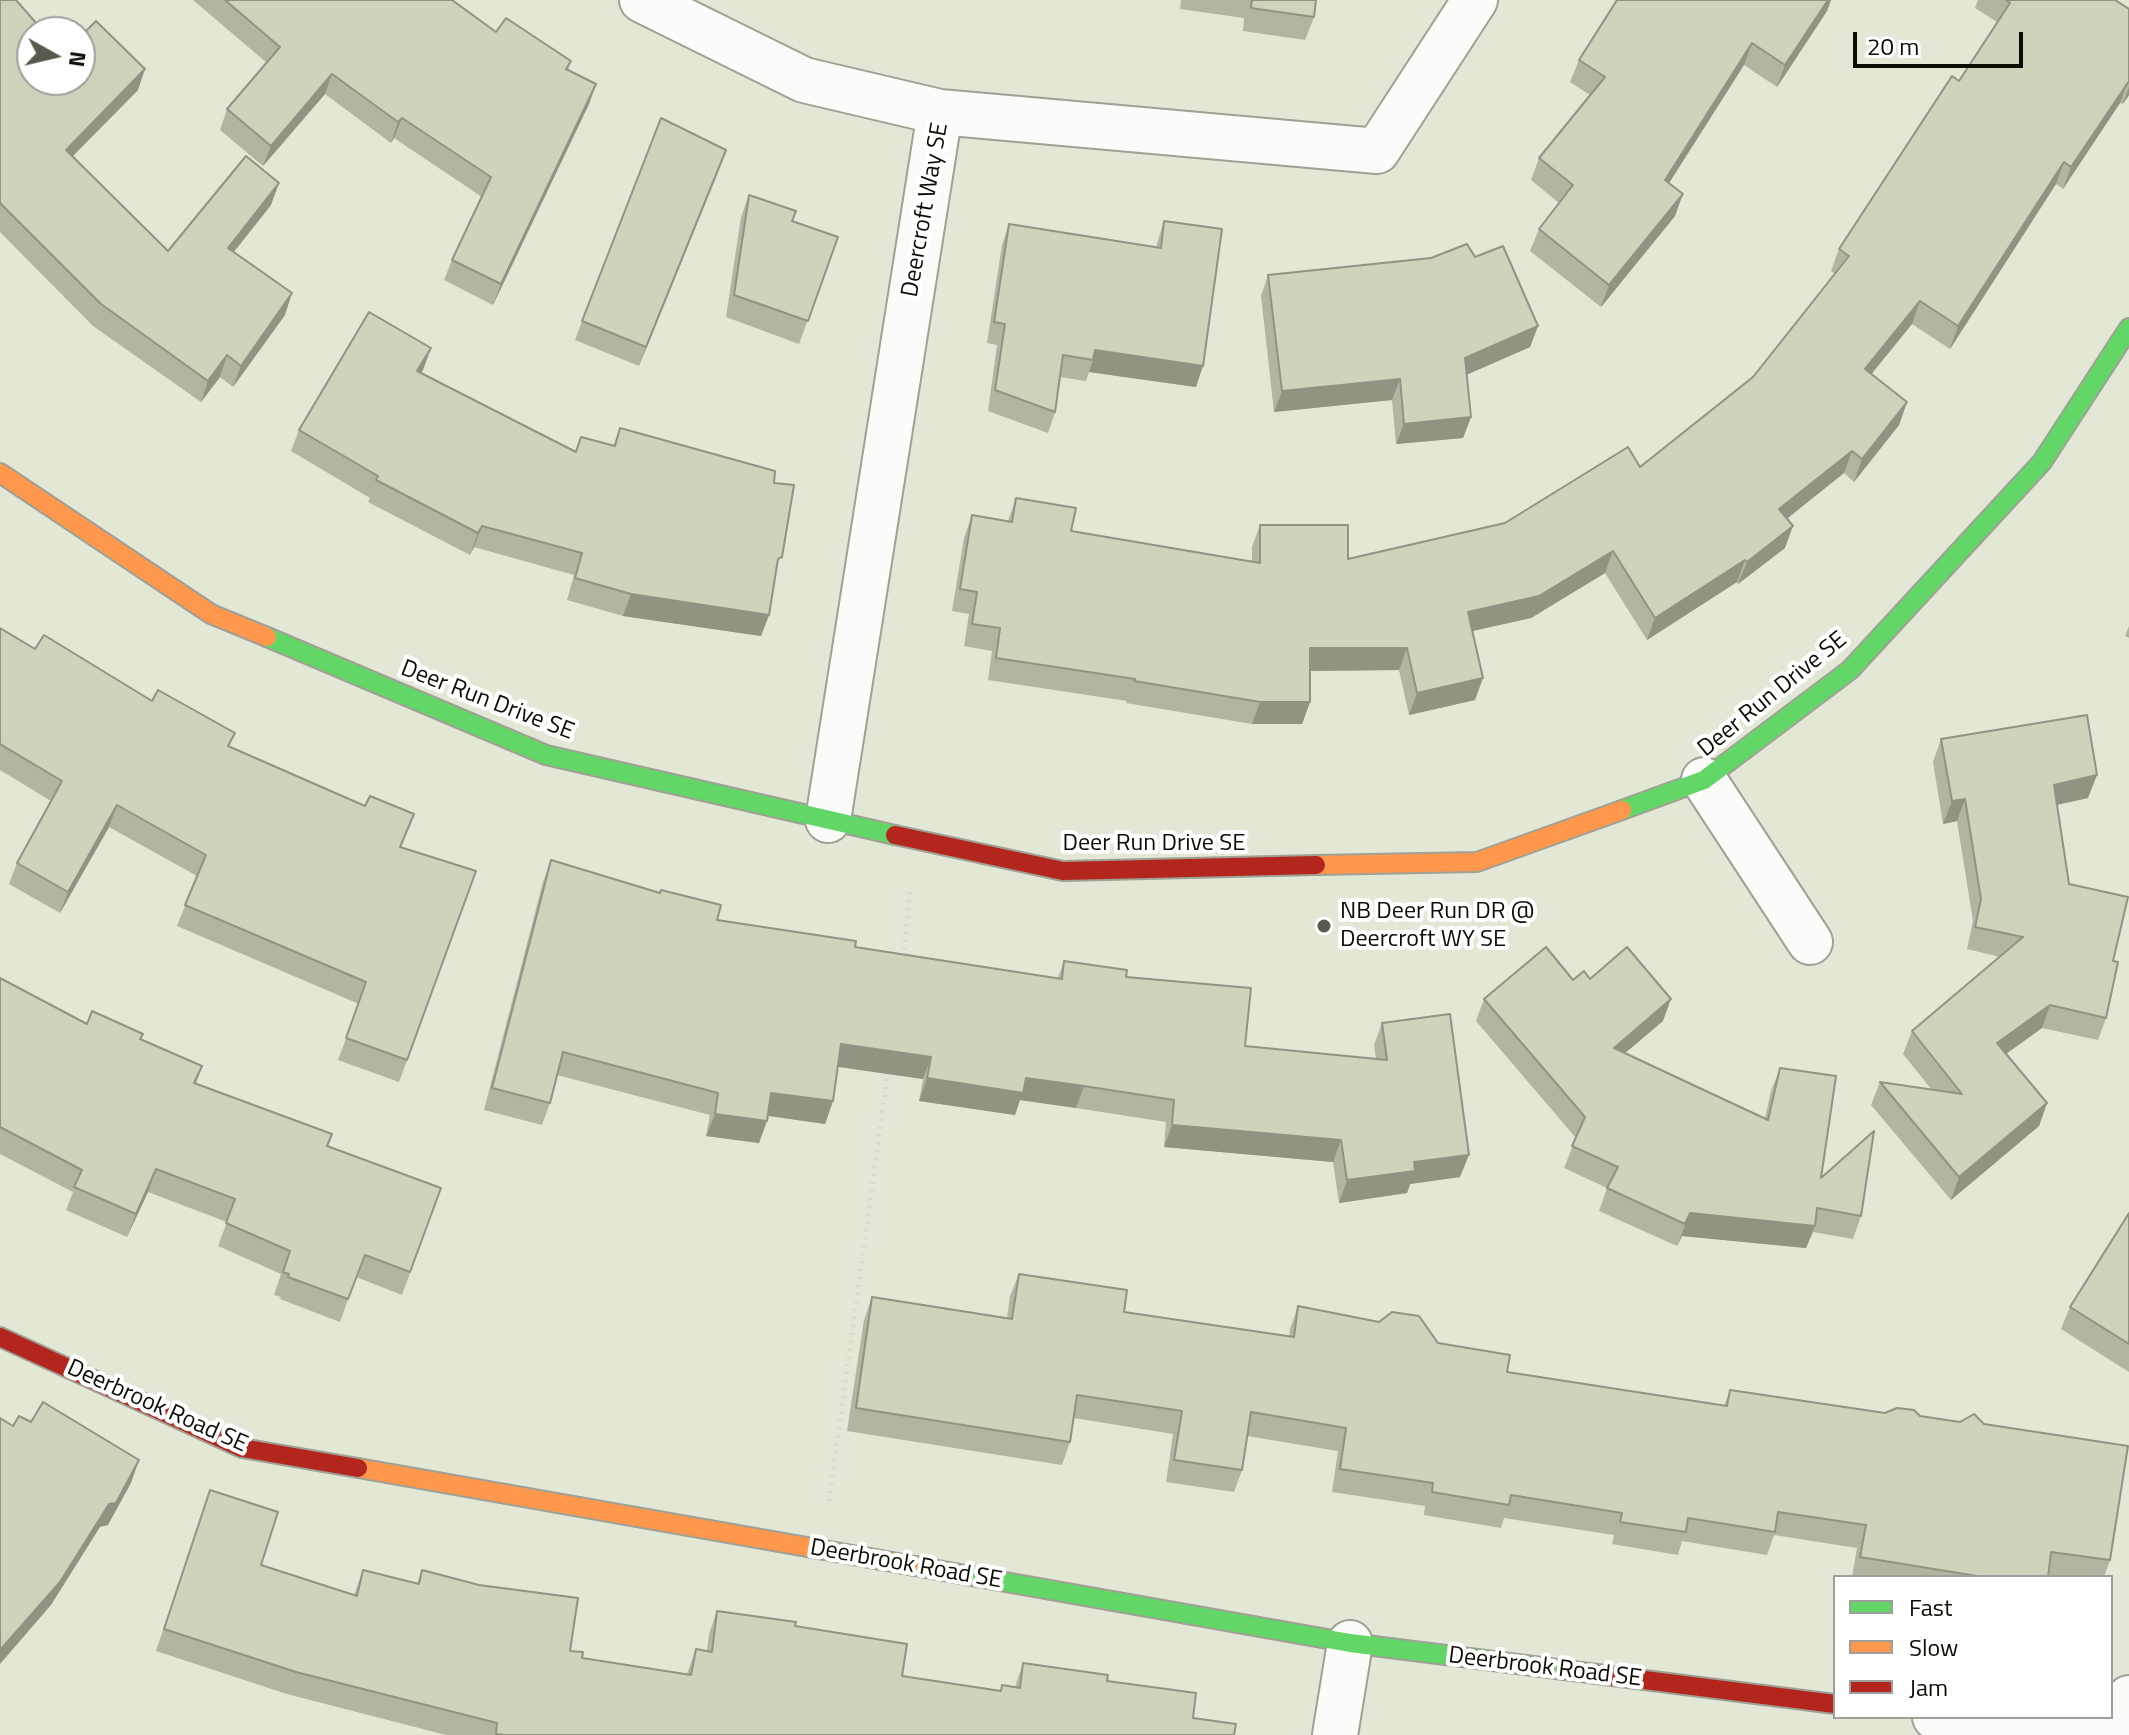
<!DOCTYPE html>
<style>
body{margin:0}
#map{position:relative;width:2129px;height:1735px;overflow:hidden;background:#e3e7d6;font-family:"Titillium Web",sans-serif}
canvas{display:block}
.legend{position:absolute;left:1833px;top:1575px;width:280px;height:144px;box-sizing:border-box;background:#fff;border:2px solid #9e9f9b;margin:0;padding:10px 14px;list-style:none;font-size:24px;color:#0c0e04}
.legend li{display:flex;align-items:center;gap:16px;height:40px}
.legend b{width:40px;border:2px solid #9e9f9b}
.north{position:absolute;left:16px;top:16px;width:80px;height:80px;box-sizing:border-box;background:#fff;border:2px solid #9e9f9b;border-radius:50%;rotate:98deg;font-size:22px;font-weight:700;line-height:32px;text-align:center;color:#0c0e04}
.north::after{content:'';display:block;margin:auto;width:28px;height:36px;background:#575a4e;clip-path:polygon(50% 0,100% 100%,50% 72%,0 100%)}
.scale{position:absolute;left:1853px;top:32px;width:170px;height:36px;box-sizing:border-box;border:4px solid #0c0e04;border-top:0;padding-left:10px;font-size:24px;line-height:28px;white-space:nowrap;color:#0c0e04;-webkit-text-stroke:6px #fff;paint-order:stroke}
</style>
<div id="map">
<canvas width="2129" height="1735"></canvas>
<ul class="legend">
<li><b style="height:10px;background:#63d668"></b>Fast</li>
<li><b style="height:10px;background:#ff974d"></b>Slow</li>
<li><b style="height:10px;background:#b3261e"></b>Jam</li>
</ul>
<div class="north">N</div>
<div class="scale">20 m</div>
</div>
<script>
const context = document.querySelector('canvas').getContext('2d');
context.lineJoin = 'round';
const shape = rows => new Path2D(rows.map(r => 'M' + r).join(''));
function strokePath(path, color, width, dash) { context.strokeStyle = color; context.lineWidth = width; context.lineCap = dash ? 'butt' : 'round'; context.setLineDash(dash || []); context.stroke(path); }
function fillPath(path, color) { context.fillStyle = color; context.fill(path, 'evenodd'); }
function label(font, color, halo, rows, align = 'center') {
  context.font = font + ' "Titillium Web",sans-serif'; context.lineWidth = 8; context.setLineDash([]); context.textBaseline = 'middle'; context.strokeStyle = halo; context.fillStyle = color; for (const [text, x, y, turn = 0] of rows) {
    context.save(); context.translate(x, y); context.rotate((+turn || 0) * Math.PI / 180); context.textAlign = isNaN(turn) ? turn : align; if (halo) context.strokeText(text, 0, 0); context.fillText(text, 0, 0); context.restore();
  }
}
const street = shape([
 [642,0,804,80,940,112],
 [1704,780,1810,942],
 [828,820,940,112,1377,151,1475,0],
 [1935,1717,2077,1735],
 [1335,1735,1350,1643],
 [2105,1735,2129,1698]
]);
const fast = shape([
 [267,637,546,755,895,835],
 [1622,810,1704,780,1850,670,2042,462,2129,328],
 [915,1566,1350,1643,1565,1670]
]);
const slow = shape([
 [0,473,211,614,267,637],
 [1316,865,1477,862,1622,810],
 [358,1468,915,1566]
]);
const jam = shape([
 [895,835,1063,871,1316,865],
 [0,1337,242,1448,358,1468],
 [1565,1670,1835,1704]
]);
strokePath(street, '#9ea193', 48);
strokePath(fast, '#9ea193', 22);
strokePath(slow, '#9ea193', 22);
strokePath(jam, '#9ea193', 22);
strokePath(shape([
 [903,958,910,892],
 [829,1501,888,1071]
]), '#d9dad4', 5, [2, 6]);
strokePath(street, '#fbfbf9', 44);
strokePath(fast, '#63d668', 18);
strokePath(slow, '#ff974d', 18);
strokePath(jam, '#b3261e', 18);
fillPath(shape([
 [0,0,32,80,138,90,73,156,168,251,271,205,234,252,285,315,233,387,220,377,201,402,93,326,0,232],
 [193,0,452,0,496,32,571,61,568,70,596,84,589,104,493,305,444,280,452,260,482,197,394,138,391,143,325,94,263,166,220,130,227,109,267,63],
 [1181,0,1316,0,1314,17,1305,40,1243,31,1244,18,1180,9],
 [1617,0,1831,0,1827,11,1777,87,1744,65,1669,183,1675,216,1601,307,1530,251,1539,229,1559,203,1531,180,1539,158,1590,95,1570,82,1579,60],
 [1978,0,2115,0,2129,9,2129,95,2123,104,2120,103,2063,189,2056,184,1950,349,1912,324,1871,374,1907,402,1899,425,1854,482,1844,473,1787,519,1785,548,1738,584,1737,582,1647,640,1605,573,1531,618,1472,631,1475,700,1409,715,1399,670,1310,671,1310,702,1302,724,1252,724,1126,703,1127,701,988,680,992,651,964,646,969,614,952,611,964,538,972,515,1008,521,1016,498,1071,531,1252,562,1252,547,1260,525,1348,559,1505,523,1640,467,1753,377,1835,274,1831,271,1839,249,1959,81,1997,22,1975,8],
 [719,169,639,366,575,340,582,321],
 [749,195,792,221,838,237,799,344,726,317,741,217],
 [1164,221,1196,387,1089,372,1086,381,1060,377,1055,412,1048,433,988,411,997,345,987,343,1002,245,1009,224,1156,247],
 [1475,257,1538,326,1530,347,1466,375,1471,417,1463,438,1396,444,1392,400,1274,412,1261,296,1268,275],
 [431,348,421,373,575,451,581,437,613,446,620,428,774,483,776,575,769,615,761,636,623,616,567,600,574,575,474,547,470,555,368,502,370,498,291,451,299,430],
 [2129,626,2129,638,2125,636],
 [0,628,35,649,230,747,365,806,414,814,401,847,476,871,399,1082,338,1060,359,1004,177,926,197,876,109,827,60,913,9,884,17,863,51,801,0,770],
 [1941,739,2088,798,2057,805,2069,884,2113,961,2106,1018,2098,1040,2042,1028,2006,1054,2047,1103,2039,1126,1951,1200,1871,1105,1880,1082,1932,1090,1903,1054,1912,1031,2000,957,1967,949,1973,921,1957,821,1943,824,1933,762],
 [551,860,717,920,855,947,1058,978,1064,961,1126,977,1245,1046,1376,1059,1374,1045,1382,1023,1460,1177,1410,1184,1407,1193,1339,1203,1333,1162,1164,1147,1166,1122,1076,1108,1020,1100,1015,1115,919,1101,923,1079,838,1067,833,1101,825,1124,768,1116,759,1143,706,1136,710,1115,557,1075,550,1103,542,1125,484,1110,543,882],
 [0,978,87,1024,143,1034,141,1039,202,1066,196,1084,327,1146,441,1188,402,1295,356,1277,340,1322,280,1299,281,1297,274,1295,281,1274,218,1246,227,1222,148,1192,127,1237,66,1210,73,1192,0,1154],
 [1590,979,1663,1021,1625,1053,1765,1118,1771,1091,1780,1068,1821,1178,1861,1216,1853,1239,1813,1232,1806,1248,1682,1236,1677,1246,1599,1211,1607,1188,1564,1168,1576,1138,1476,1021,1484,999,1573,980],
 [2129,1213,2129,1372,2061,1329,2070,1307],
 [1019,1274,1124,1312,1289,1337,1290,1329,1298,1306,1438,1343,1507,1372,1724,1406,1730,1390,1885,1413,1920,1416,2110,1560,2104,1577,2062,1577,2048,1575,2048,1577,1852,1577,1857,1548,1774,1535,1767,1555,1682,1541,1678,1555,1612,1544,1614,1535,1504,1518,1501,1528,1424,1515,1425,1506,1332,1492,1338,1451,1247,1436,1242,1470,1234,1492,1166,1482,1173,1434,1074,1418,1070,1442,1062,1465,847,1431,864,1320,872,1297,1007,1318,1010,1296],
 [210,1490,261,1565,354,1595,363,1570,417,1584,422,1570,582,1658,687,1674,696,1649,707,1651,709,1634,717,1611,795,1626,902,1676,1000,1691,1002,1685,1015,1687,1023,1663,1107,1681,1234,1735,446,1735,287,1694,156,1651]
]), '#b1b5a1');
fillPath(shape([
 [1828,0,1831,0,1827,11,1777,87,1785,65],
 [1752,43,1744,65,1657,202,1665,180],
 [145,69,138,90,58,171,66,150],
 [332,74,325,94,263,166,271,146],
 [2128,80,2120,103,2063,189,2071,167],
 [596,84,589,104,493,305,501,284],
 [2129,87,2129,95,2123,104],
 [402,118,394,138,391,143,398,122],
 [726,150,719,169,639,366,646,347],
 [2064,162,2056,184,1950,349,1958,326],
 [279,183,271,205,220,269,228,248],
 [1683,194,1675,216,1601,307,1609,285],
 [292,293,285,315,233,387,241,366],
 [1920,301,1912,324,1857,392,1865,369],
 [1538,326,1530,347,1457,379,1465,358],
 [431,348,423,370,409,392,417,371],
 [1095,350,1203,366,1196,387,1089,372,1093,360],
 [227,355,220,377,201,402,208,381],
 [1400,379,1392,400,1274,412,1282,391],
 [1907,402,1899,425,1854,482,1862,459],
 [1471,417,1463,438,1396,444,1404,424],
 [1852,451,1844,473,1771,531,1779,509],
 [482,526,474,547,470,555,478,533],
 [1793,526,1785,548,1738,584,1747,562],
 [1613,551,1605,573,1531,618,1459,634,1468,612],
 [1745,560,1737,582,1647,640,1655,618],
 [631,594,769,615,761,636,623,616],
 [1310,648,1407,648,1399,670,1302,671],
 [1483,678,1475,700,1409,715,1417,693],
 [1260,702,1310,702,1302,724,1252,724],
 [2097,775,2088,798,2046,807,2054,785],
 [1965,799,1957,821,1943,824,1952,801],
 [117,805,109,827,60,913,68,892],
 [1671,999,1663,1021,1605,1070,1614,1048],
 [2050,1005,2042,1028,1989,1066,1997,1043],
 [841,1044,931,1057,923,1079,833,1066],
 [927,1078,1026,1078,1084,1086,1076,1108,1020,1100,1015,1115,919,1101],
 [771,1093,833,1101,825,1124,763,1115],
 [2047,1103,2039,1126,1951,1200,1959,1177],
 [715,1114,767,1121,759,1143,706,1136],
 [1172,1125,1341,1140,1333,1162,1164,1147],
 [1469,1155,1460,1177,1410,1184,1407,1193,1339,1203,1347,1180,1414,1162],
 [156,1169,148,1192,127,1237,136,1214],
 [1690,1213,1815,1226,1806,1248,1682,1236,1677,1246],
 [139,1460,131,1483,108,1525,100,1527,51,1605,0,1664,0,1650,109,1504]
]), '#909483');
const building = shape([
 [0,0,16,0,44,32,32,32,32,80,80,80,80,37,96,21,145,69,66,150,168,251,246,156,279,183,228,248,292,293,241,366,227,355,208,381,101,304,0,203,0,0],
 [225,0,452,0,496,32,506,18,571,61,566,69,596,84,501,284,452,260,491,177,402,118,398,122,332,74,271,146,227,109,280,47,225,0],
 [1252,0,1316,0,1314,17,1251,8,1252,0],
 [1617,0,1828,0,1785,65,1752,43,1665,180,1683,194,1609,285,1539,229,1573,185,1539,158,1605,77,1579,60,1617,0],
 [2006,0,2115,0,2129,9,2129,81,2071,167,2064,162,1958,326,1920,301,1865,369,1907,402,1862,459,1852,451,1779,509,1793,526,1747,562,1745,560,1655,618,1613,551,1539,596,1468,612,1483,678,1417,693,1407,648,1310,648,1310,702,1260,702,1134,681,1135,679,996,658,1000,628,972,624,977,592,960,589,972,515,1012,522,1016,498,1076,508,1071,531,1260,563,1260,525,1348,525,1348,559,1505,523,1628,447,1640,467,1753,377,1849,256,1839,249,1952,76,1959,81,2010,3,2006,0],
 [661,118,726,150,646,347,582,321,661,118],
 [749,195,796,211,792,221,838,237,808,321,734,295,749,195],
 [1164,221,1222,229,1203,366,1095,350,1093,360,1063,355,1055,412,995,390,1005,324,994,322,1009,224,1161,248,1164,221],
 [1467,244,1475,257,1503,246,1538,326,1465,358,1471,417,1404,424,1400,379,1282,391,1268,275,1431,258,1467,244],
 [369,312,431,348,417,371,576,452,581,437,615,446,620,428,775,471,774,483,794,485,782,557,778,559,769,615,631,594,575,578,582,553,482,526,478,533,376,480,378,476,299,430,369,312],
 [0,628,35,649,44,635,152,701,158,690,235,733,228,746,365,806,370,796,414,814,400,847,476,871,407,1060,346,1038,366,982,185,905,206,855,117,805,68,892,17,863,62,781,0,744,0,628],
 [2087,715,2097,775,2054,785,2069,884,2128,897,2113,961,2118,962,2106,1018,2050,1005,1997,1043,2047,1103,1959,1177,1880,1082,1962,1094,1912,1031,2023,937,1975,927,1981,899,1965,799,1952,801,1941,739,2087,715],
 [551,860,660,893,661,890,721,905,717,920,856,941,855,947,1062,979,1064,961,1127,970,1126,977,1251,988,1245,1046,1387,1060,1382,1023,1450,1014,1469,1155,1414,1162,1415,1171,1347,1180,1341,1140,1172,1125,1174,1100,1084,1086,1026,1078,1023,1093,927,1078,931,1057,841,1044,833,1101,771,1093,767,1121,715,1114,718,1093,563,1052,550,1103,492,1088,551,860],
 [1546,947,1573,980,1584,971,1590,979,1627,947,1671,999,1614,1048,1768,1120,1780,1068,1836,1076,1821,1178,1874,1131,1861,1216,1817,1208,1815,1226,1690,1213,1685,1224,1607,1188,1618,1167,1572,1146,1585,1117,1484,999,1546,947],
 [0,978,87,1024,92,1011,143,1034,140,1039,202,1066,194,1083,332,1134,327,1146,441,1188,410,1272,365,1255,348,1299,288,1277,289,1274,283,1272,290,1251,226,1223,235,1199,156,1169,136,1214,74,1187,82,1170,0,1127,0,978],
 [2129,1213,2129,1344,2070,1307,2129,1213],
 [1019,1274,1127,1290,1124,1312,1294,1337,1298,1306,1379,1322,1392,1312,1419,1316,1438,1343,1510,1355,1507,1372,1727,1406,1730,1390,1885,1413,1897,1408,1914,1410,1920,1416,1960,1422,1974,1414,1984,1424,2128,1446,2110,1560,2051,1552,2048,1577,1983,1577,1860,1557,1866,1525,1778,1512,1775,1532,1688,1518,1686,1532,1620,1522,1622,1513,1511,1495,1509,1505,1432,1492,1433,1483,1340,1469,1346,1428,1251,1412,1242,1470,1174,1460,1182,1411,1077,1395,1070,1442,856,1408,872,1297,1012,1319,1019,1274],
 [43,1402,139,1460,116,1503,109,1504,60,1582,0,1650,0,1418,13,1426,19,1416,31,1422,43,1402],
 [210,1490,278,1512,261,1565,357,1596,363,1570,419,1584,422,1570,479,1585,578,1598,570,1651,583,1652,582,1658,691,1675,696,1649,712,1652,717,1611,796,1622,795,1626,907,1644,902,1676,1001,1691,1002,1685,1020,1688,1023,1663,1108,1675,1107,1681,1196,1693,1193,1718,1236,1724,1234,1735,506,1735,496,1734,497,1723,296,1672,164,1629,210,1490]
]);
fillPath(building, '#ced3bb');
strokePath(building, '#909483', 2);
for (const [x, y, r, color] of [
 [1324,926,8,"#575a4e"]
]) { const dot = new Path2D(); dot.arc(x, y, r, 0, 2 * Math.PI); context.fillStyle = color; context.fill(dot); strokePath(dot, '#fff', 3); }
label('24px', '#0c0e04', '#fff', [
 ["Deercroft Way SE",926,210,-80],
 ["Deer Run Drive SE",1773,695,-39],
 ["Deer Run Drive SE",487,701,21],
 ["Deer Run Drive SE",1154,844],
 ["Deerbrook Road SE",157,1407,24],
 ["Deerbrook Road SE",906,1565,10],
 ["Deerbrook Road SE",1545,1668,7]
]);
label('24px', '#0c0e04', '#fff', [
 ["NB Deer Run DR @",1340,912],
 ["Deercroft WY SE",1340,940]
], 'left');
</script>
